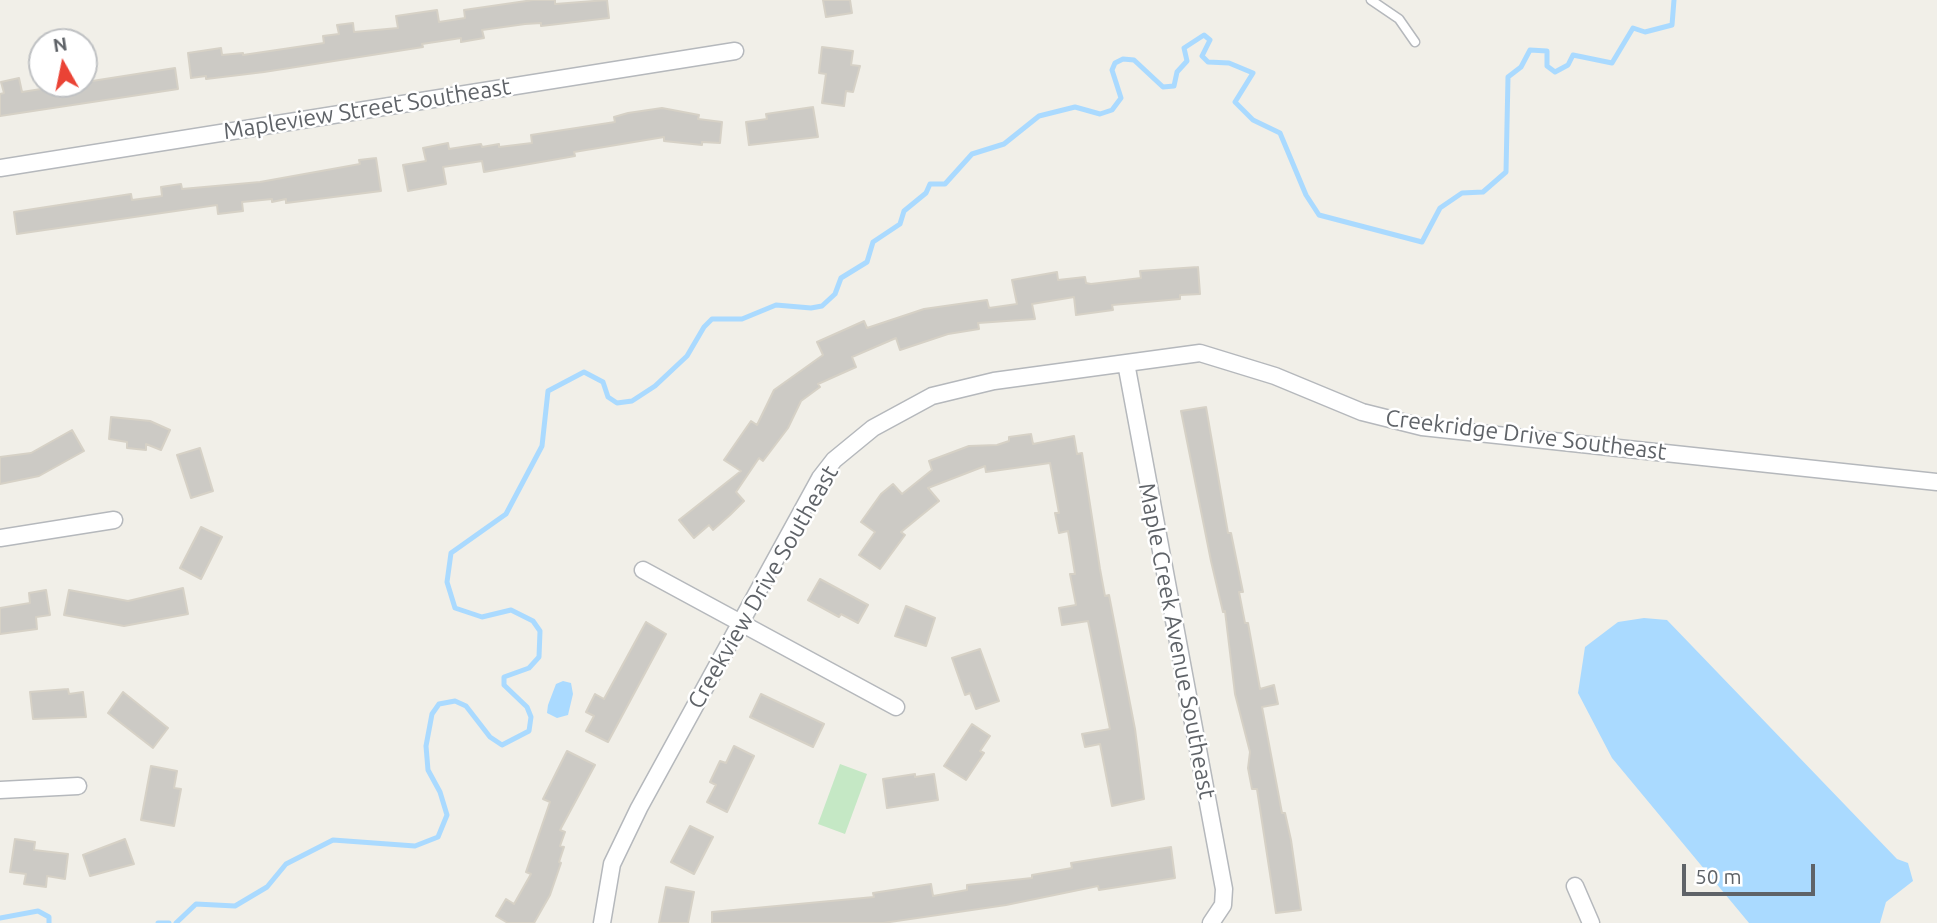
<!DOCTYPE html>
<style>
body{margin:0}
#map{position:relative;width:1937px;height:923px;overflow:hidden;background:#f1efe8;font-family:Ubuntu,sans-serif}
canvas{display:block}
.north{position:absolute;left:28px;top:28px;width:70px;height:70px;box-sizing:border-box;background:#fff;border:2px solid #bfc1c3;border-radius:50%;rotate:351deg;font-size:19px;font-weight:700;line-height:28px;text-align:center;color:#5f6368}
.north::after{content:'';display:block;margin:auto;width:24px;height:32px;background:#ea4335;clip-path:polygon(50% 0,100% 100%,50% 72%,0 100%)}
.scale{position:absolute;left:1682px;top:864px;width:133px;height:32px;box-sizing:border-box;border:4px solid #5f6368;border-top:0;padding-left:9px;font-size:21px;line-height:24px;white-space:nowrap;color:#5f6368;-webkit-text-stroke:5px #fff;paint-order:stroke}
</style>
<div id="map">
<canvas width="1937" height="923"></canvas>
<div class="north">N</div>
<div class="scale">50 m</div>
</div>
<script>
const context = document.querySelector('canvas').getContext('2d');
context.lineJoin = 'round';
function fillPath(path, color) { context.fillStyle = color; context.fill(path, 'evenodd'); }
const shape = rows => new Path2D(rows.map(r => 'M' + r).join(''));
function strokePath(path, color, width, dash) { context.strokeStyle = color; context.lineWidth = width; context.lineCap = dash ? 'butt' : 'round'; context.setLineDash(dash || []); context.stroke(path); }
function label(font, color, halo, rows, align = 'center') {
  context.font = font + ' Ubuntu,sans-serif'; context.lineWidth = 5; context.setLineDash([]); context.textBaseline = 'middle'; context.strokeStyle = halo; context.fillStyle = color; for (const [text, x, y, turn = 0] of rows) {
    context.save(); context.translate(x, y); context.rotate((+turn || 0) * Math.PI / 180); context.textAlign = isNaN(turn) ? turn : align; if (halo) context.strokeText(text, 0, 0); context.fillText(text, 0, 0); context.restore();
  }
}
fillPath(shape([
 [840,764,867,774,845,834,818,824]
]), '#c5e8c5');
fillPath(shape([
 [1644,618,1667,620,1897,859,1908,863,1913,881,1886,902,1880,923,1749,923,1612,758,1578,693,1585,647,1618,622],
 [563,681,571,683,573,694,568,715,557,718,547,713,548,705,556,684]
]), '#aadaff');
strokePath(shape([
 [0,918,38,911,49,917,49,923],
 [158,923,169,923],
 [176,923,196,904,235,906,267,887,286,864,333,840,415,846,438,837,447,815,440,792,428,770,426,746,432,714,439,704,455,701,466,706,490,737,502,745,529,731,531,717,527,707,504,685,504,677,529,668,539,657,540,631,533,621,511,610,482,617,455,608,447,582,451,553,506,514,542,446,548,391,584,372,603,382,608,397,617,403,632,401,655,386,687,356,704,327,712,319,742,319,776,305,811,308,822,306,835,294,841,278,867,262,873,242,900,224,904,211,926,193,930,184,945,184,972,154,1004,144,1039,116,1075,107,1100,114,1112,110,1121,98,1112,70,1115,63,1123,59,1134,60,1163,87,1174,86,1177,72,1187,61,1184,48,1204,35,1210,40,1202,56,1208,62,1229,63,1253,73,1235,102,1253,120,1280,133,1306,195,1319,215,1422,242,1440,208,1462,193,1483,192,1506,172,1508,77,1521,67,1530,50,1547,51,1547,66,1555,72,1568,65,1573,55,1612,63,1633,28,1645,32,1672,25,1674,0]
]), '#aadaff', 5);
const building = shape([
 [533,0,555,0,555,4,607,0,609,18,541,26,541,23,525,24,482,30,484,38,461,42,461,38,422,44,423,47,264,72,206,79,206,76,191,78,188,53,221,48,222,55,243,53,243,55,324,43,323,36,339,34,337,25,353,23,354,32,398,28,396,16,437,10,439,22,465,18,464,10,533,0],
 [823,0,850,0,852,13,826,17,823,0],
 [822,47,853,51,851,65,860,66,853,92,846,91,844,106,822,103,826,74,819,73,822,47],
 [175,68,178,89,0,116,0,94,4,93,1,82,19,78,22,92,175,68],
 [813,107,818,137,749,145,746,122,767,119,766,114,813,107],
 [662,108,699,115,698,119,722,122,720,143,702,142,702,145,664,141,664,137,574,152,575,156,484,172,482,161,443,167,446,184,408,191,403,165,426,161,423,148,448,143,449,149,481,144,482,147,499,144,499,147,532,143,531,135,615,122,614,117,628,113,662,108],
 [376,158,381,191,286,203,286,199,272,202,272,199,242,202,243,211,218,214,217,205,17,234,14,212,131,194,132,200,162,196,161,187,181,184,182,189,260,182,360,164,359,160,376,158],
 [1198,267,1200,294,1180,295,1180,299,1112,305,1113,310,1076,315,1074,297,1032,304,1035,319,978,323,979,329,948,334,900,350,896,338,852,357,856,367,818,384,820,387,801,401,788,428,763,461,759,458,736,492,744,501,730,515,713,530,709,525,694,538,679,520,741,471,724,460,751,421,757,425,774,390,823,355,817,342,864,321,867,328,924,309,987,300,989,308,1017,304,1012,280,1057,272,1058,280,1085,277,1086,283,1091,284,1141,278,1140,271,1198,267],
 [1206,407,1228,533,1231,533,1243,592,1239,592,1245,623,1248,623,1260,689,1274,685,1278,704,1262,707,1282,813,1285,813,1291,840,1301,910,1276,913,1257,789,1252,789,1248,768,1250,752,1235,694,1225,611,1223,612,1211,561,1181,411,1206,407],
 [111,417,150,421,170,430,161,450,146,444,146,450,127,448,127,442,109,439,111,417],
 [72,430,84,451,39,476,0,484,0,457,31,453,72,430],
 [1031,434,1033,444,1074,436,1077,454,1082,453,1100,569,1105,596,1109,595,1135,729,1144,799,1112,806,1100,744,1085,747,1082,734,1110,729,1088,621,1062,625,1059,608,1076,605,1070,574,1075,574,1068,531,1059,533,1055,513,1059,513,1050,463,986,472,985,466,928,488,939,501,901,532,905,535,880,569,859,555,875,532,861,522,881,494,893,484,902,494,932,470,929,461,969,446,997,445,1009,441,1009,437,1031,434],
 [200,448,213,491,191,498,177,455,200,448],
 [201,527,222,537,201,579,180,568,201,527],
 [820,579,868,605,858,623,841,614,839,617,808,600,820,579],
 [183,588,188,614,124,626,64,615,69,590,128,601,183,588],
 [46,590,50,615,36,617,37,629,0,634,0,608,30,603,29,593,46,590],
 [906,606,935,618,926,646,895,636,906,606],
 [646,622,666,634,608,742,586,731,594,716,586,712,595,694,604,699,646,622],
 [980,649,999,701,976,709,970,693,965,695,952,658,980,649],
 [68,689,69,694,83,692,86,717,33,719,30,692,68,689],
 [123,692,168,728,153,748,108,713,123,692],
 [761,694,824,724,813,747,750,717,761,694],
 [972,724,990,736,980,751,984,753,966,780,944,766,972,724],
 [734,746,754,756,727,812,707,802,716,785,710,782,720,761,726,763,734,746],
 [567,751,595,765,560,830,565,832,560,846,564,847,559,862,561,863,550,895,534,923,508,923,496,916,506,899,514,904,531,874,526,872,550,802,543,799,567,751],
 [151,766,177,771,174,788,181,789,174,826,141,820,151,766],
 [915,774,915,777,934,774,938,800,887,808,883,779,915,774],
 [690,826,713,837,694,874,671,862,690,826],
 [15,839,35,842,34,850,68,854,65,879,47,876,46,887,24,884,26,874,10,872,15,839],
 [125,839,134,864,90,876,83,855,125,839],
 [1171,847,1175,878,1099,890,1098,886,1006,905,883,923,712,923,712,912,874,897,873,893,931,884,933,896,967,890,967,885,1032,878,1032,875,1072,868,1071,863,1171,847],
 [666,887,694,892,688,923,659,923,666,887]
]);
fillPath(building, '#cccac5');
strokePath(building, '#d6d1c6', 2);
const service = shape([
 [1371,0,1399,19,1415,42]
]);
const minor = shape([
 [0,168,735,51],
 [1126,363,1224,889,1223,905,1211,923],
 [0,538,114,520],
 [643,570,896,707],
 [0,790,78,786],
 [1575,886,1591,923],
 [602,923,612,864,639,808,820,478,834,460,873,428,932,396,994,381,1200,353,1275,376,1362,412,1422,427,1937,482]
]);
strokePath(service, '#b5b8bc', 11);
strokePath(minor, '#b5b8bc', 19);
strokePath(service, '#fff', 8);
strokePath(minor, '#fff', 16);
label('23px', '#5f6368', '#fff', [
 ["Mapleview Street Southeast",367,109,-9],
 ["Creekridge Drive Southeast",1526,435,7],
 ["Creekview Drive Southeast",763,587,-60],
 ["Maple Creek Avenue Southeast",1177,641,79]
]);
</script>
